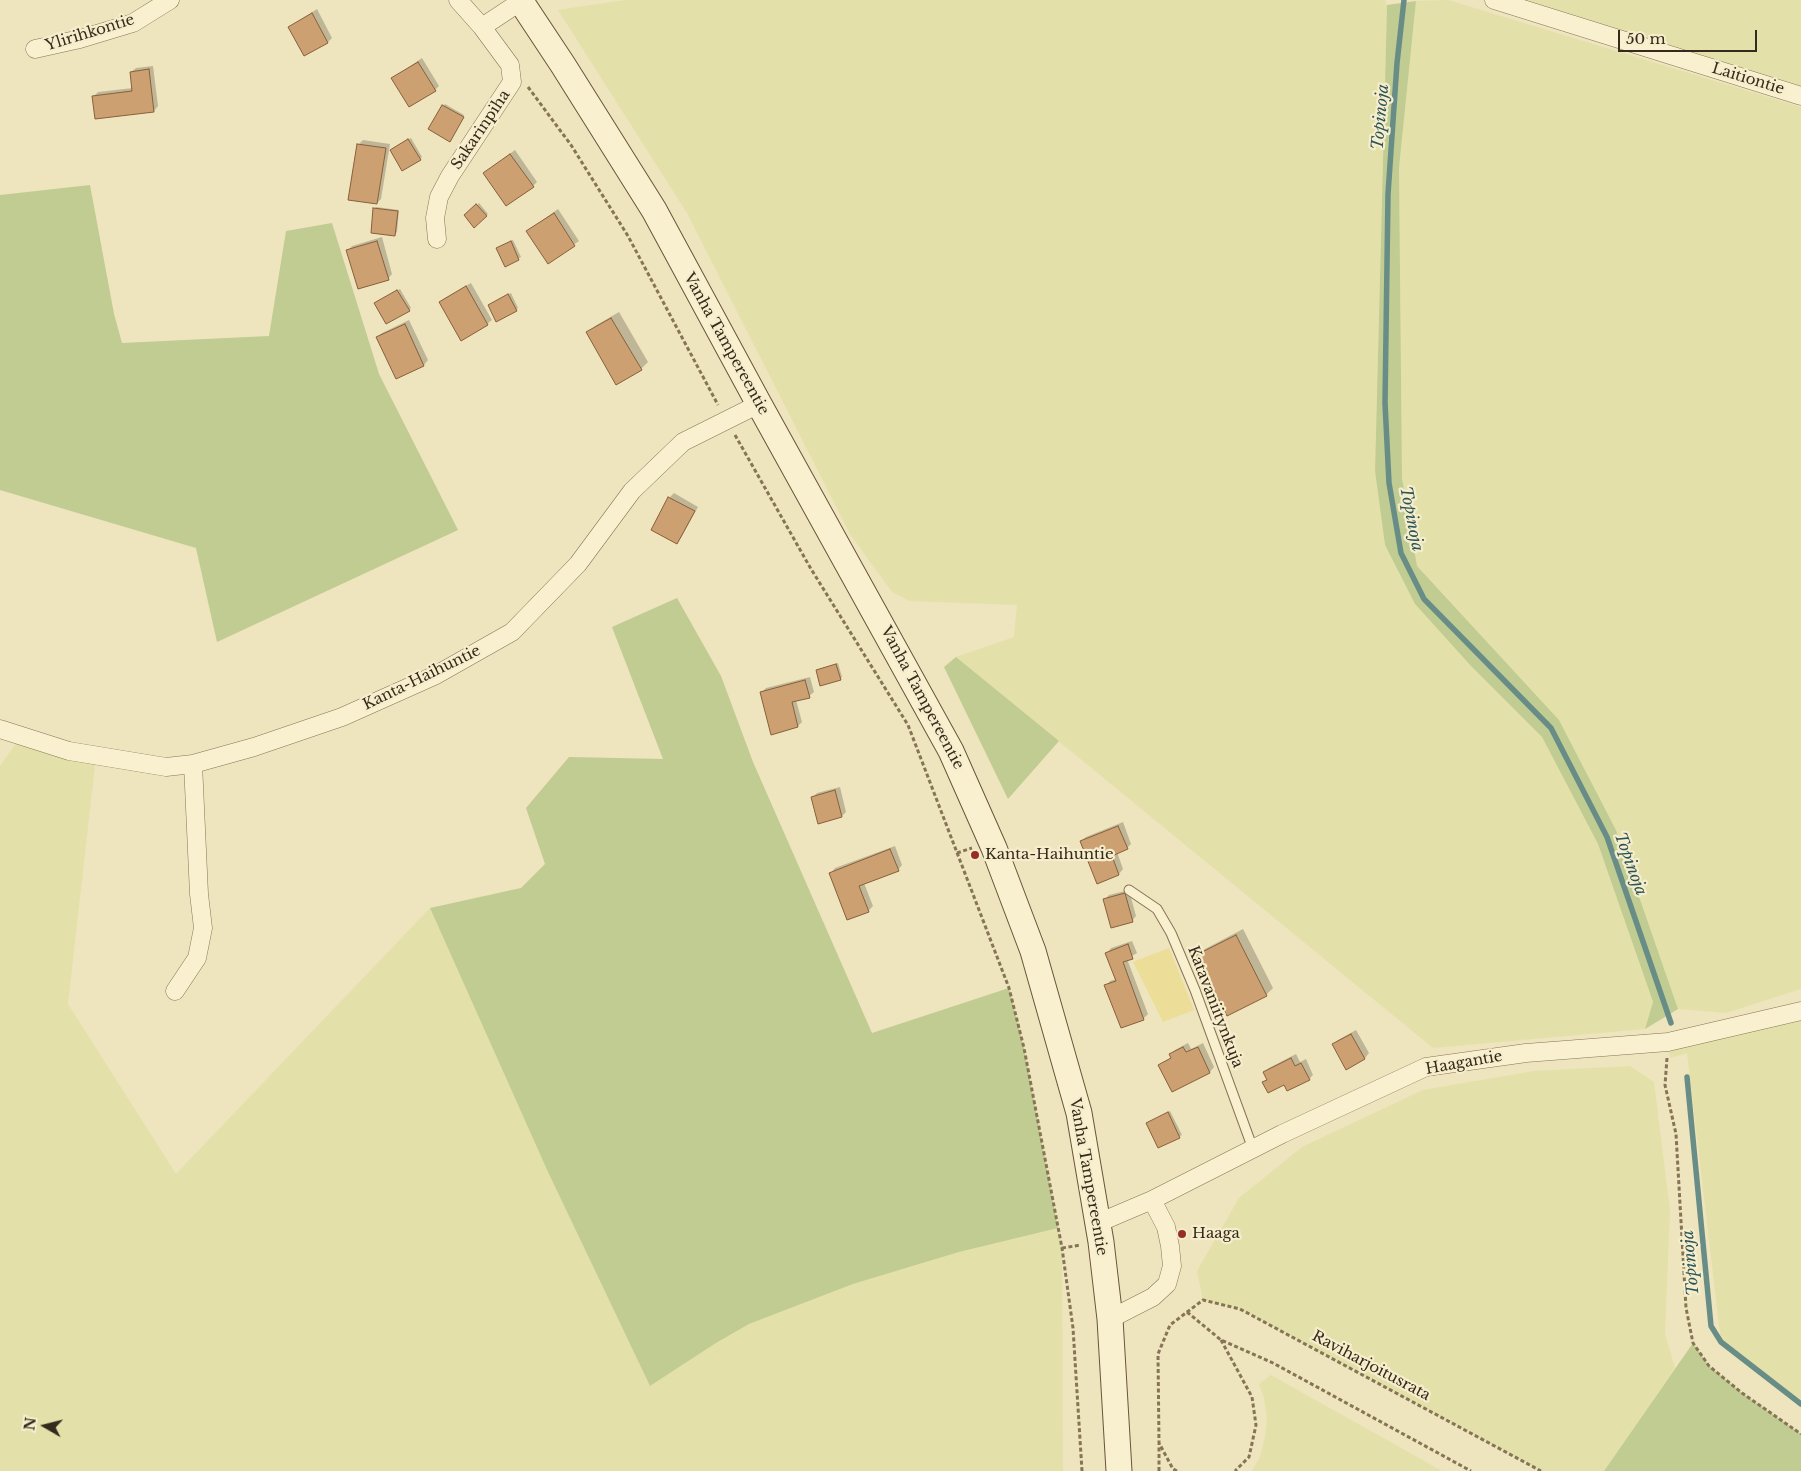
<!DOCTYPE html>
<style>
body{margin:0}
#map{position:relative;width:1801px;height:1471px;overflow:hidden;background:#eee4bd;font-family:"Libre Baskerville",serif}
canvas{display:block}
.north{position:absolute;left:20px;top:1401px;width:50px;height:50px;-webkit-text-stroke:4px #f6edcc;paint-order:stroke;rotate:278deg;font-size:14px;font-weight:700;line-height:20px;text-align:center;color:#352a1b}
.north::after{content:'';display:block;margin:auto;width:18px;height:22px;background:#352a1b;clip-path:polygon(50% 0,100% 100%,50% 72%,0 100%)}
.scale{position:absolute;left:1618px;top:30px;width:139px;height:22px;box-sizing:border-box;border:2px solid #352a1b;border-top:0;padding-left:6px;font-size:15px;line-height:18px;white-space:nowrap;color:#352a1b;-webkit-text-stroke:4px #f6edcc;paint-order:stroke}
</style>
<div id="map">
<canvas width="1801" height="1471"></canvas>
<div class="north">N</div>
<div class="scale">50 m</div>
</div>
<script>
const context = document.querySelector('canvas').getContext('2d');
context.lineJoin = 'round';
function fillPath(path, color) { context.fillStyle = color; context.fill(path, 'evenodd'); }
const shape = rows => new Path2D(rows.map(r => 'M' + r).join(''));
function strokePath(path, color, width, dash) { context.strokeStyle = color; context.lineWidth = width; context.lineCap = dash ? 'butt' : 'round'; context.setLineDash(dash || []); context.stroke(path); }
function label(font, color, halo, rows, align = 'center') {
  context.font = font + ' "Libre Baskerville",serif'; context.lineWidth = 4.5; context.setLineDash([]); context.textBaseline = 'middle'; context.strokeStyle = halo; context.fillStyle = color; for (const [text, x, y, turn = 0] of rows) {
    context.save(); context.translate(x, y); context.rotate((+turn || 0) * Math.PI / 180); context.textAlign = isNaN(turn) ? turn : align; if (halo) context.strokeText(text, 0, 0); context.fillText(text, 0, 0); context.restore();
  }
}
fillPath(shape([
 [625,0,1385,0,1387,5,1375,471,1385,545,1415,604,1471,666,1542,737,1598,844,1653,1003,1645,1029,1433,1048,956,657,1014,637,1017,605,910,601,892,592,850,534,687,213,558,10],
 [1448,0,1801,107,1801,989,1726,1013,1678,1009,1616,830,1559,720,1417,566,1402,478,1399,168,1416,1],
 [1522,0,1801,0,1801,87],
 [21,736,96,756,68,1004,176,1174,430,908,548,1172,650,1386,716,1343,749,1324,853,1284,959,1252,1058,1228,1062,1248,1063,1471,0,1471,0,766],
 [1801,1011,1801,1404,1721,1342,1687,1053,1670,1058,1668,1042],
 [1630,1066,1654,1082,1670,1211,1665,1334,1675,1368,1604,1471,1541,1471,1240,1309,1203,1300,1197,1271,1239,1198,1302,1147,1423,1090,1534,1071],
 [1271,1375,1442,1471,1252,1471,1260,1457,1265,1437,1267,1418,1264,1398,1259,1384]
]), '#e4e0aa');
fillPath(shape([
 [1416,1,1399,168,1402,478,1417,566,1559,720,1616,830,1678,1009,1645,1029,1653,1002,1598,844,1542,737,1471,666,1415,604,1385,545,1375,471,1387,5],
 [90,185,114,314,122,343,269,336,286,231,332,223,379,374,458,530,217,642,196,548,0,490,0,195],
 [677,598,721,676,753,762,872,1033,1009,988,1024,1048,1058,1228,959,1252,853,1284,749,1324,716,1343,650,1386,548,1172,430,908,521,888,545,864,526,808,569,757,663,759,612,627],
 [956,657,1059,741,1008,799,944,667],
 [1693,1343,1709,1366,1742,1393,1801,1434,1801,1471,1604,1471]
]), '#c0cc91');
fillPath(shape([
 [1169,948,1194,1010,1163,1022,1133,962]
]), '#ecdd98');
fillPath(shape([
 [317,9,332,38,328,42,305,55,290,27],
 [422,58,439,86,435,90,393,78],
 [153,66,158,106,154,111,93,97,98,92,133,88,131,72,136,68],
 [445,104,464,115,451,138,443,106],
 [411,138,422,157,420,159,393,148],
 [363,140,390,144,381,199,377,203,359,144],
 [515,150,537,182,533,186,489,169],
 [479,203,488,214,474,226,466,215],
 [376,207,399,210,397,232,395,234,374,209],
 [558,209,579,241,549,262,528,231],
 [382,237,392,274,388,279,348,251,352,246],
 [513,240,521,257,506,265,498,248],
 [471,283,492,320,487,324,440,302,445,298],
 [400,289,411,308,409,310,378,302],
 [511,293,518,308,516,310,489,305],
 [619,312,648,362,641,369,588,333,595,326],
 [409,320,428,360,424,365,396,378,377,337,382,333],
 [674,493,698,507,681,538,677,543,669,498],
 [838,663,842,677,840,679,817,670],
 [810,677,814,692,809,696,796,700,802,722,798,726,761,693,766,688],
 [840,787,846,812,842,816,819,822,813,797,817,793],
 [1123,822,1131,844,1127,848,1117,852,1123,869,1119,874,1097,882,1081,841,1086,837],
 [895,846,902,865,898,870,864,883,873,906,868,911,831,873,835,868],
 [1129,890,1136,916,1132,921,1104,900,1109,895],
 [1243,929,1273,988,1266,995,1198,956,1205,949],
 [1132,941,1137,953,1127,959,1148,1014,1143,1019,1106,986,1110,981,1116,979,1107,953,1111,948],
 [1356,1030,1369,1053,1365,1058,1347,1068,1333,1045,1338,1040],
 [1188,1043,1191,1049,1203,1043,1214,1067,1210,1072,1172,1090,1160,1065,1172,1057,1171,1054,1175,1050],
 [1296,1054,1300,1062,1306,1059,1313,1075,1309,1079,1285,1083,1264,1083,1268,1079,1264,1072,1269,1068],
 [1170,1111,1182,1135,1159,1146,1148,1123]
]), '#0003');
strokePath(shape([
 [1404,0,1397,63,1388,194,1385,403,1389,483,1401,553,1424,599,1551,728,1607,837,1671,1023],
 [1687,1077,1711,1326,1721,1342,1801,1404]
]), '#688d87', 5.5);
const building = shape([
 [312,13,328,43,304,56,288,27,312,13],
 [418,62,436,91,409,107,391,78,418,62],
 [149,69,154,112,95,119,92,96,132,91,130,72,149,69],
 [442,105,464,117,450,142,428,129,442,105],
 [408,139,421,160,402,171,390,150,408,139],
 [357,144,386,148,377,204,348,200,357,144],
 [510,154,534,187,506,206,483,173,510,154],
 [476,204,487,216,474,228,464,215,476,204],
 [373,208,398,211,395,236,371,233,373,208],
 [554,213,575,246,548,264,526,231,554,213],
 [377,241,389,280,358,289,346,250,377,241],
 [511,241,519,260,505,267,496,248,511,241],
 [466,286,488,325,461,341,439,302,466,286],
 [397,290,410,311,386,324,374,303,397,290],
 [508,294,517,311,496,322,488,305,508,294],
 [611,318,642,370,616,385,586,332,611,318],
 [405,324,424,366,396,379,376,337,405,324],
 [668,497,695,511,677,544,651,530,668,497],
 [836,664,841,680,820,686,816,670,836,664],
 [805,680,810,698,792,702,798,727,771,735,760,692,805,680],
 [835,790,842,817,818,824,811,797,835,790],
 [1118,826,1128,849,1112,856,1119,875,1097,884,1080,841,1118,826],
 [890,849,899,871,859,886,869,912,847,920,829,873,890,849],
 [1125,893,1133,922,1111,928,1103,899,1125,893],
 [1236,935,1267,996,1227,1016,1196,955,1236,935],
 [1128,944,1133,959,1123,962,1144,1020,1121,1028,1104,985,1116,981,1105,953,1128,944],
 [1351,1034,1365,1059,1346,1070,1332,1044,1351,1034],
 [1183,1047,1186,1052,1198,1047,1210,1073,1172,1092,1158,1065,1171,1058,1169,1054,1183,1047],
 [1291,1058,1295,1066,1301,1063,1310,1080,1287,1091,1284,1085,1268,1093,1262,1082,1267,1080,1263,1072,1291,1058],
 [1168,1112,1180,1138,1158,1148,1146,1123,1168,1112]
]);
fillPath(building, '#cda071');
strokePath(building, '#865f3b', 1);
const lane = shape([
 [1129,890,1157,909,1171,933,1195,990,1253,1149]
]);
const street = shape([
 [1494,0,1801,96],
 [482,27,523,0],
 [35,49,80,39,133,23,170,0],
 [437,239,435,218,439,197,450,176,512,82,510,65,482,27,458,0],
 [0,729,69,751,166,767,193,764,254,747,342,717,436,675,512,632,578,564,632,491,683,442,759,404],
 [175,991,197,958,203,928,199,894,193,764],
 [1098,1223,1152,1200,1282,1134,1426,1067,1526,1053,1668,1042,1801,1011],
 [1110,1319,1153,1297,1167,1284,1172,1266,1170,1246,1166,1227,1152,1200]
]);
const secondary = shape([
 [520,0,563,65,654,210,759,404,951,751,994,848,1033,951,1079,1113,1101,1242,1110,1319,1119,1471]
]);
strokePath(lane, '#867456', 11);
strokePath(street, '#867456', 19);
strokePath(secondary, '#685539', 27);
strokePath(shape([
 [528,87,571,145,628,236,718,405],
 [735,435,811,569,908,725,1009,988,1024,1048,1062,1248,1073,1328,1082,1471],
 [957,853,972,848],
 [1667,1058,1665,1085,1676,1134,1686,1308,1693,1343,1709,1366,1742,1393,1801,1434],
 [1062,1248,1081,1245],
 [1187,1312,1221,1340,1273,1363,1471,1471],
 [1221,1340,1252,1397,1256,1425,1249,1457,1235,1471],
 [1159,1471,1159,1444],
 [1177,1471,1173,1469,1159,1443,1158,1354,1170,1325,1203,1300,1240,1309,1541,1471]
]), '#867456', 3, [4, 2.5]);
strokePath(lane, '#f9f0d0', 9);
strokePath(street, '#f9f0d0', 18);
strokePath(secondary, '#f9f0d0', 25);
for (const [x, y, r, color] of [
 [975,855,5,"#962e25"],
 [1182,1234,5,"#962e25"]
]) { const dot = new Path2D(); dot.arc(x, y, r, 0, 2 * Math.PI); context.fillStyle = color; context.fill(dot); strokePath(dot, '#f6edcc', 2); }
label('15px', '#352a1b', '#f6edcc', [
 ["Ylirihkontie",90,33,-17],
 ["Laitiontie",1748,79,17],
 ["Sakarinpiha",481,130,-56],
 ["Vanha Tampereentie",726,344,61],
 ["Kanta-Haihuntie",422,678,-26],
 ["Vanha Tampereentie",922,698,62],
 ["Katavaniitynkuja",1215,1007,69],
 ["Haagantie",1464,1063,-10],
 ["Vanha Tampereentie",1088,1177,80],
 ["Raviharjoitusrata",1371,1366,28]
]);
label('15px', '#352a1b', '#f6edcc', [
 ["Kanta-Haihuntie",985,855],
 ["Haaga",1192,1234]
], 'left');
label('italic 16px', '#2a5455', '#f6edcc', [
 ["Topinoja",1381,117,-85],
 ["Topinoja",1411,519,79],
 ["Topinoja",1630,864,70],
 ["Topinoja",1691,1263,-95]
]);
</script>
